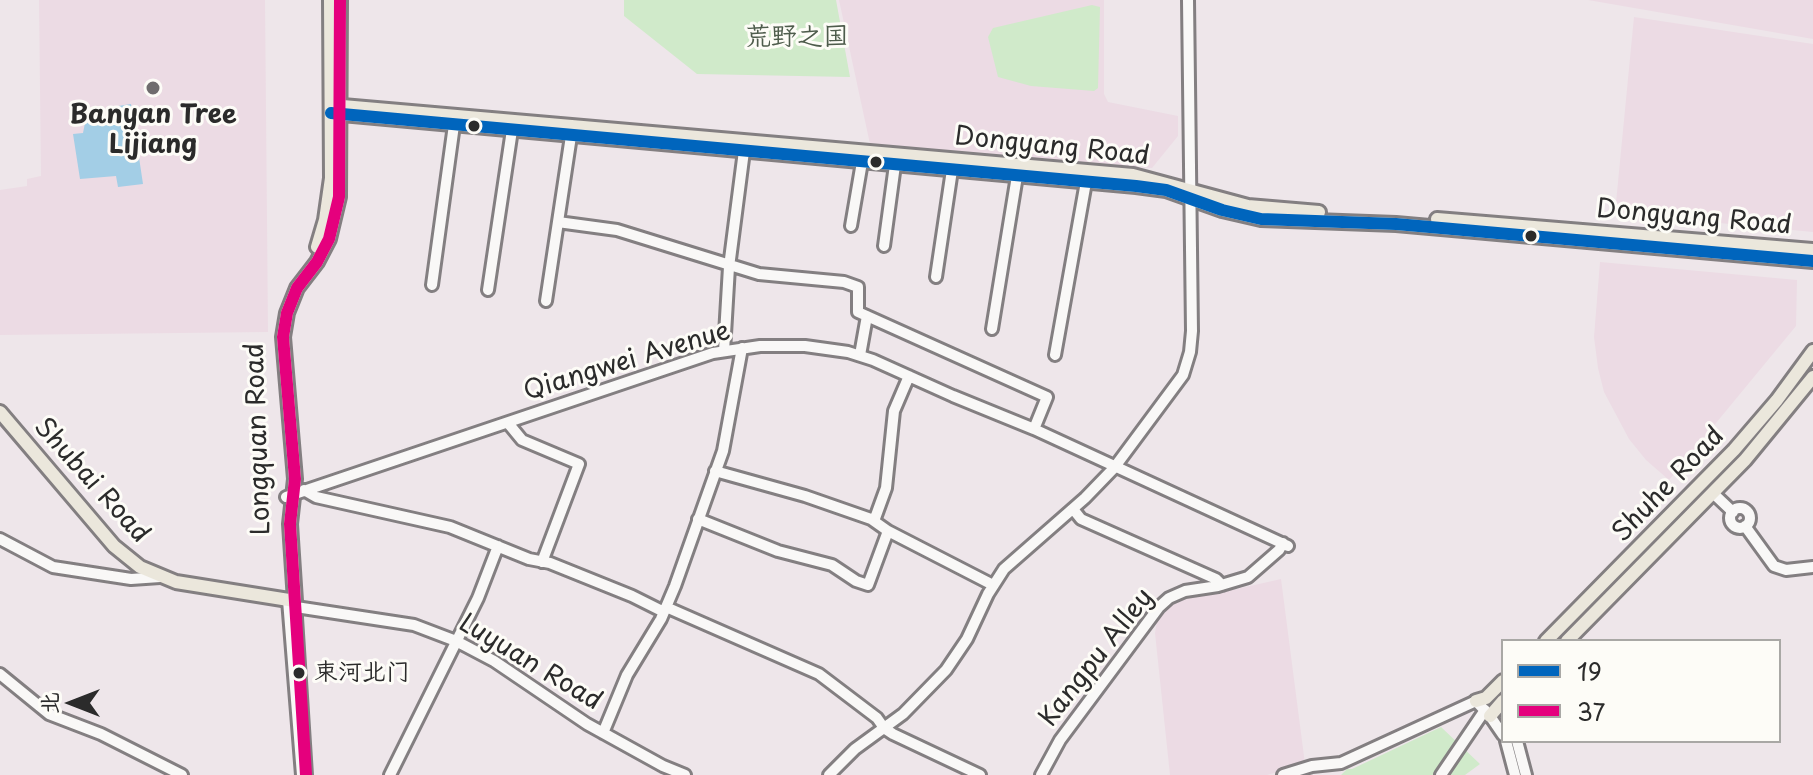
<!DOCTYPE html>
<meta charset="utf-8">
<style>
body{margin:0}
#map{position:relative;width:1813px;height:775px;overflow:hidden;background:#eee6ea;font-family:"Playpen Sans","LXGW WenKai TC",sans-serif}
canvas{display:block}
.legend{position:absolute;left:1501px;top:639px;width:280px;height:104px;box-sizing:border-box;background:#fdfcf7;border:2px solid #a9a8a5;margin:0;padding:10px 14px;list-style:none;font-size:24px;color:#2b2b2b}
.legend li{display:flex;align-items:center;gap:16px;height:40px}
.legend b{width:40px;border:2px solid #a9a8a5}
.north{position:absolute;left:32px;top:663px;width:80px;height:80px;-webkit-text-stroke:6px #fdfcf7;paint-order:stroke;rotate:270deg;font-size:22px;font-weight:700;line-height:32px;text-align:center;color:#2b2b2b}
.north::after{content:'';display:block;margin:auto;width:28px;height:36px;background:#2b2b2b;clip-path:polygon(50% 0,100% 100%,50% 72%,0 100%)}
</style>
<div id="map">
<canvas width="1813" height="775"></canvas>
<ul class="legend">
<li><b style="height:10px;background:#0065bd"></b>19</li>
<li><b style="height:10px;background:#e5007d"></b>37</li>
</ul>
<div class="north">北</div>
</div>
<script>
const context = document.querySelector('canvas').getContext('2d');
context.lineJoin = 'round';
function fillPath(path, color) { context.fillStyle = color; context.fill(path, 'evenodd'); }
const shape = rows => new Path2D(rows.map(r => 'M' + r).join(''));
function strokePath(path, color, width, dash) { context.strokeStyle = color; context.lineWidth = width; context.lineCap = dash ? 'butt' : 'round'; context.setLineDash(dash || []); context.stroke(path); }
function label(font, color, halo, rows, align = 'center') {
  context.font = font + ' "Playpen Sans","LXGW WenKai TC",sans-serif'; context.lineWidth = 6; context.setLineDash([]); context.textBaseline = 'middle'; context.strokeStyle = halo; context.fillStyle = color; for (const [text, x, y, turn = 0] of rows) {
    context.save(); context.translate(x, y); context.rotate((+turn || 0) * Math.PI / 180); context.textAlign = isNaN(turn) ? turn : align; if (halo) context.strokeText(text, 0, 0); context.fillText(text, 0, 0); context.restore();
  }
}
fillPath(shape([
 [39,0,265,0,268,332,0,335,0,190,27,186,27,179,41,176],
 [839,0,1104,0,1104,94,1108,102,1178,116,1178,136,1152,168,870,144],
 [1588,0,1813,0,1813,39],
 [1634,17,1813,44,1813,232,1615,213],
 [1600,262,1797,280,1796,326,1669,480,1646,460,1629,439,1604,392,1598,368,1594,337],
 [1281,579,1305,764,1267,775,1170,775,1155,633,1157,621,1168,607,1187,596,1237,589]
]), '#ecdbe4');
fillPath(shape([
 [624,0,836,0,850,77,697,74,624,16],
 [1092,5,1100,7,1098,88,1094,91,1031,86,998,77,988,37,993,28],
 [1441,727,1480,764,1465,775,1341,775,1347,769,1352,769]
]), '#d0eaca');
fillPath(shape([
 [131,104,143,184,118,187,116,176,80,179,73,134,83,133,85,123,114,118,112,107]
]), '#a3cee6');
const minor = shape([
 [558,222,617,230,759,274,844,282,858,287,858,312,1047,397,1034,429],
 [851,226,862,162],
 [884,246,895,165],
 [936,277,952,170],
 [432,285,454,125],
 [488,290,512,130],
 [546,301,571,136],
 [992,329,1017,176],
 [724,351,729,267,744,151],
 [860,355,867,316],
 [1055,355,1086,182],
 [508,423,522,440,579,464,542,562],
 [715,471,805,496,871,519,888,531,993,585],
 [304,490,316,497,450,527,529,559,550,563,632,596,664,612],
 [1713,493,1733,512],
 [286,497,713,353,760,346,805,346,848,352,873,360,953,396,1034,429,1288,546],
 '1730 518a10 10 0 1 1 20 0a10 10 0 1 1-20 0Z',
 [1073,509,1081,519,1216,579,1222,585],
 [698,519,778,551,832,565,856,581,868,585,888,531],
 [874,521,886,488,894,411,909,376],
 [1745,526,1774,566,1786,570,1813,567],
 [0,539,53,567,131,579,160,577],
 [288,600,302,775],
 [295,602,306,775],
 [296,607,414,625,456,641,494,661,587,724,663,766,685,775],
 [666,607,819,674,877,718,884,728,893,734,980,775],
 [0,674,49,714,101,734,182,775],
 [603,733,627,675,661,619,675,586,723,451,742,348],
 [1506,741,1515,775],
 [1517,741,1526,775],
 [390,775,478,598,498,546],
 [829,775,855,749,903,714,946,670,967,639,988,594,1004,569,1085,498,1114,468,1183,375,1190,352,1192,331,1188,0],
 [1041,775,1060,740,1159,607,1169,598,1185,591,1218,586,1248,577,1279,550,1283,543],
 [1283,775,1312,766,1341,763,1476,701,1490,716,1503,735],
 [1441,775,1485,710]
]);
const major = shape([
 [331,105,1133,175,1248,206,1319,212],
 [331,113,1136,186,1166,190,1222,210,1261,219,1396,224,1813,261],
 [1437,219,1813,250],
 [317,247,325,220,331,178,330,0],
 [0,412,114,546,140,567,176,582,295,601,290,524,295,479,283,337,287,313,297,288,317,262,329,239,339,197,340,0],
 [1546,641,1734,450,1777,400,1813,351],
 [1567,641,1745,460,1813,377],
 [1476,701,1486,698,1503,681],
 [1490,716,1503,701]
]);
strokePath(minor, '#837f81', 16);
strokePath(major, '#837f81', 18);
strokePath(minor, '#f9f8f7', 10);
strokePath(major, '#ebe7dc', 12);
strokePath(shape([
 [331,113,1136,186,1166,190,1222,210,1261,219,1396,224,1813,261]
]), '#0065bd', 12);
strokePath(shape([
 [306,775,290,524,295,479,283,337,287,313,297,288,317,262,329,239,339,197,340,0]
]), '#e5007d', 12);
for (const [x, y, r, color] of [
 [153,88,8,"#6f6c6e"],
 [474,126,7,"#2b2b2b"],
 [876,162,7,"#2b2b2b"],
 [1531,236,7,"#2b2b2b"],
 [299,673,7,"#2b2b2b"]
]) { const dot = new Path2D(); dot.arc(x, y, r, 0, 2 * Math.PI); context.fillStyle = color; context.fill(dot); strokePath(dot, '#fdfcf7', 3); }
label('24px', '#2b2b2b', '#fdfcf7', [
 ["束河北门",314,673]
], 'left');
label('26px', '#4e5c4c', '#fdfcf7', [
 ["荒野之国",797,38]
]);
label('bold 26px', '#2b2b2b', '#fdfcf7', [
 ["Banyan Tree",153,116],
 ["Lijiang",153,146]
]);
label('26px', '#2b2b2b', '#fdfcf7', [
 ["Dongyang Road",1052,147,6],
 ["Dongyang Road",1694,218,5],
 ["Qiangwei Avenue",627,362,-17],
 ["Longquan Road",259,439,-92],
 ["Shubai Road",91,481,48],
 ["Shuhe Road",1669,485,-46],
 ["Kangpu Alley",1097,658,-52],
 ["Luyuan Road",530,663,31]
]);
</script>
